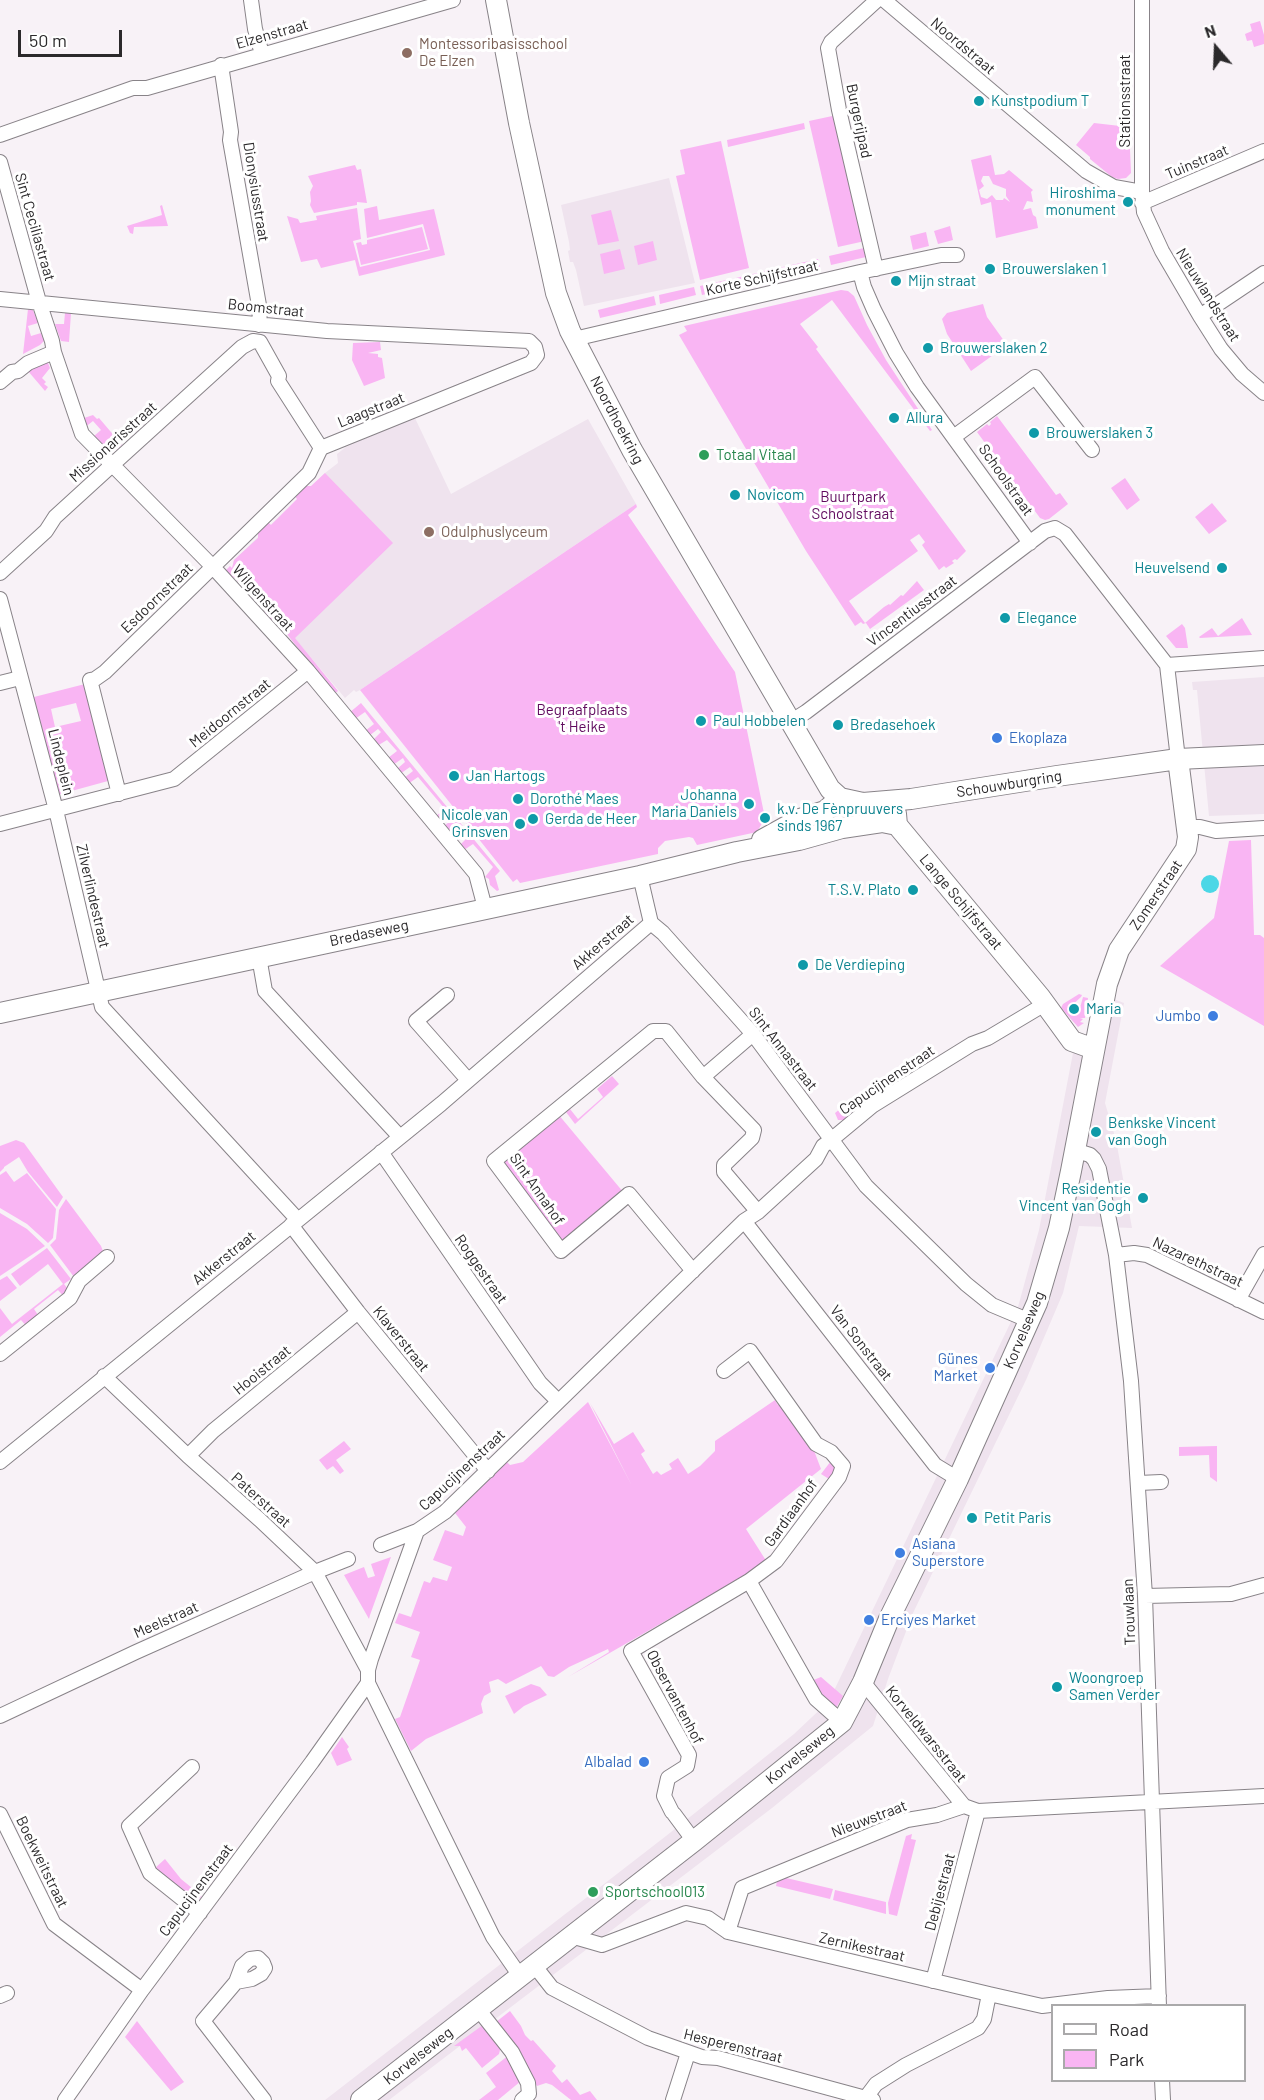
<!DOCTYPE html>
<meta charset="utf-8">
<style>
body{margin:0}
#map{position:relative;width:1264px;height:2100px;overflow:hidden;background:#f8f2f7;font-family:Barlow,sans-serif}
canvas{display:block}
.legend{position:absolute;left:1051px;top:2004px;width:195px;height:78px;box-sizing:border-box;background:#fff;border:2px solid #aaa9aa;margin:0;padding:8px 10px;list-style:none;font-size:18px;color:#2b292b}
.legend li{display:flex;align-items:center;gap:12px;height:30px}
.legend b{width:30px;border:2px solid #aaa9aa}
.north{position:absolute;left:1186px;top:18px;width:60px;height:60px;-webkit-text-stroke:4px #fff;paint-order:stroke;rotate:341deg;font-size:16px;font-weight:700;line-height:24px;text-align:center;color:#2b292b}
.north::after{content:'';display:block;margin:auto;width:21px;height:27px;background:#2b292b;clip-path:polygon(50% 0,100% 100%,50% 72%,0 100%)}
.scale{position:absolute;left:18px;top:30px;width:104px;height:27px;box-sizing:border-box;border:3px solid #2b292b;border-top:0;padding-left:8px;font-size:18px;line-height:21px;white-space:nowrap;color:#2b292b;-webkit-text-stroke:4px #fff;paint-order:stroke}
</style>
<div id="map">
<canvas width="1264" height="2100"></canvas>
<ul class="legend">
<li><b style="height:8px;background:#fff"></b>Road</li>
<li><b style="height:16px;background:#f9b5f3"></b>Park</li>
</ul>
<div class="north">N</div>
<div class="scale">50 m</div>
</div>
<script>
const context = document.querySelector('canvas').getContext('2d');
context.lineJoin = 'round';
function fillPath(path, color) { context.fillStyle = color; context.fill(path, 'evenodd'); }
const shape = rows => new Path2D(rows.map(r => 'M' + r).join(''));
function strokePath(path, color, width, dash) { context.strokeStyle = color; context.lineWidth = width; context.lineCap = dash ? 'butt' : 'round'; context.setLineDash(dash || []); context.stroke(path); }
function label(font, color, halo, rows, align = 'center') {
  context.font = font + ' Barlow,sans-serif'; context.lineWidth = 6; context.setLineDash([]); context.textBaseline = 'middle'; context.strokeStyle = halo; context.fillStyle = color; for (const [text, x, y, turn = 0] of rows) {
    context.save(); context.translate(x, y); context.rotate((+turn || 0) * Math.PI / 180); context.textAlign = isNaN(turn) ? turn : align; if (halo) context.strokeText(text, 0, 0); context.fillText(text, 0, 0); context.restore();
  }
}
fillPath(shape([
 [669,178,695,283,584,306,576,270,573,262,570,262,568,251,570,250,569,242,561,205],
 [414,416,451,494,588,419,636,504,360,690,356,692,354,690,345,698,233,565,234,560,325,473,338,463,337,454,346,447],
 [1264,677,1264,814,1209,816,1197,690,1193,690,1192,682],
 [1111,998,1124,1003,1105,1103,1116,1140,1132,1228,1079,1226,1063,1293,1026,1380,913,1613,888,1679,873,1726,772,1808,389,2100,325,2100,666,1836,794,1734,829,1701,1018,1307,1039,1230,1073,1053,1100,1048]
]), '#efe3ee');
fillPath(shape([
 [1260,21,1264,35,1264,44,1254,47,1252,40,1247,41,1245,34,1252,31,1250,24],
 [837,115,865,241,838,247,809,121],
 [804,123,805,129,728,147,727,140],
 [1094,123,1129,127,1131,173,1126,178,1118,179,1112,177,1090,159,1090,157,1076,145],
 [721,141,749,268,700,280,676,176,685,174,680,150],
 [991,155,995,175,1004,174,1009,170,1033,190,1031,192,1033,202,1027,201,1023,210,1031,208,1033,215,1036,217,1038,228,996,238,991,202,981,205,971,160],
 [983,176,989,176,993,184,1006,189,1006,196,1010,202,1004,198,1003,200,996,200,992,195,987,199,981,197,979,190,984,186,981,181],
 [355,165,357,170,361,169,367,203,357,202,357,205,314,213,310,205,311,201,310,192,313,186,308,176],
 [162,205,168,226,134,227,133,234,130,233,127,226,162,215,160,206],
 [377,206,379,220,434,209,445,255,359,276,355,260,321,268,317,259,301,262,287,216,298,219,300,223,317,220,316,216,357,208,361,239,353,241,360,267,430,250,423,224,367,238,364,209],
 [611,210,619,241,598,245,591,215],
 [950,226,953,240,938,244,934,231],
 [422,227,428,249,361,265,356,243,361,242,362,245,367,244,367,240],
 [926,232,929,246,913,250,910,236],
 [653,241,657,260,638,265,634,246],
 [864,248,866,257,831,265,829,256],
 [620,249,625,269,604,274,600,254],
 [818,259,820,267,776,278,774,269],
 [770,270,772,279,738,287,736,278],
 [731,279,733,288,702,295,700,286],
 [694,287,696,295,660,304,659,295],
 [841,290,848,291,854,296,867,325,886,360,932,430,930,431,832,300,800,324,818,347,816,349,966,551,957,560,955,559,952,561,954,563,946,568,944,566,939,570,922,545,925,542,919,534,910,540,918,551,849,601,865,623,884,607,889,604,890,605,901,595,903,596,917,581,924,590,870,629,866,623,863,624,861,622,855,626,806,551,679,335,687,331,684,326],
 [654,296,656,305,600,318,598,310],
 [983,304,987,317,1007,345,971,371,947,334,942,319,947,313],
 [28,309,33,310,38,323,28,326,31,336,41,333,44,341,40,345,23,354],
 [65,313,71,313,69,342,61,341,55,324,64,324],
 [380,342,381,350,368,353,378,354,378,357,382,358,385,378,364,386,352,360,353,343],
 [45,362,48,363,50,368,42,378,46,382,44,384,48,387,45,391,28,371],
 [93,415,97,419,99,418,122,445,116,450,109,451,94,436,101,430,93,421,84,428,81,419],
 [997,416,1056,495,1060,493,1068,504,1049,519,1045,520,1040,518,977,432,987,424,989,426,991,424,990,422],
 [325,473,393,543,295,638,338,691,334,694,275,619,270,622,264,614,266,610,234,577,230,579,223,573,230,566,232,568,234,560,258,538,258,532,267,521,271,525,297,499,294,495,299,486,311,486],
 [1125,478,1140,500,1127,510,1111,488],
 [1212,503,1227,521,1209,534,1195,517],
 [636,504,637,507,628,515,735,672,765,818,757,832,697,845,693,838,689,837,665,841,658,848,658,854,520,883,517,879,513,882,360,690],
 [1242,618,1252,635,1200,638,1199,637,1212,628,1218,636],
 [1182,624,1185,628,1188,648,1176,648,1166,636],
 [85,684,112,782,108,781,57,795,32,700,34,697],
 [76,703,81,721,55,727,51,709],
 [361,703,500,871,495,876,499,890,497,891,490,885,489,879,485,877,493,867,473,844,464,850,460,845,468,837,459,826,449,833,444,826,453,819,450,815,440,822,436,816,445,809,418,777,408,784,404,778,413,771,410,767,400,774,397,769,405,762,403,758,393,765,388,758,397,751,387,740,377,746,373,740,381,732,378,729,369,736,365,731,374,724,365,712,355,719,349,713],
 [1251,840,1254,935,1260,935,1264,938,1264,1026,1160,966,1214,918,1229,841],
 [1079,994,1082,995,1081,997,1069,1008,1075,1014,1080,1008,1083,997,1088,998,1085,1018,1080,1018,1083,1019,1080,1022,1084,1023,1078,1027,1061,1008,1063,1004],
 [612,1076,619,1084,575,1124,566,1112,570,1109,578,1119,603,1097,597,1089],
 [860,1096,865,1102,844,1120,838,1120,835,1113,851,1100,853,1102],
 [558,1114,624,1193,562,1245,499,1161],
 [16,1140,24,1143,63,1197,57,1207,28,1172,19,1157,4,1167,4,1168,0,1172,0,1146],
 [6,1171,14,1182,27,1173,56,1209,53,1238,48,1243,27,1224,0,1208,0,1175],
 [66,1199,101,1246,103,1251,102,1254,74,1277,50,1245,56,1239,59,1210],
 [0,1213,27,1229,45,1246,0,1276],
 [47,1248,71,1279,64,1284,69,1290,65,1298,58,1290,34,1309,40,1318,28,1328,21,1320,0,1337,0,1308,12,1324,63,1284,48,1264,20,1286,11,1274],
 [7,1276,17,1288,0,1301,0,1280],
 [775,1400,778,1405,782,1404,812,1448,827,1453,832,1460,836,1468,829,1479,821,1474,831,1461,828,1459,830,1458,827,1454,813,1448,821,1469,746,1529,765,1559,766,1563,568,1677,609,1652,608,1649,569,1667,554,1677,548,1676,541,1666,506,1684,498,1679,489,1682,491,1692,484,1696,481,1704,483,1713,426,1739,411,1751,395,1719,400,1717,420,1660,411,1657,420,1632,395,1623,399,1613,411,1617,424,1581,430,1583,433,1577,447,1581,452,1567,433,1560,445,1530,463,1536,466,1527,455,1513,507,1462,510,1465,523,1462,588,1402,632,1486,590,1403,614,1444,633,1432,645,1451,641,1454,653,1474,657,1471,661,1475,672,1469,669,1464,678,1458,688,1474,700,1466,715,1451,715,1441],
 [344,1441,351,1449,336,1460,344,1471,340,1474,333,1466,327,1470,319,1460],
 [1217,1446,1217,1482,1210,1477,1209,1455,1179,1456,1179,1447],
 [391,1557,370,1615,369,1619,344,1575,364,1567,368,1578,375,1576,371,1564],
 [821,1677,843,1696,834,1711,811,1681],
 [531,1684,540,1687,547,1695,524,1706,514,1714,505,1696],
 [342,1737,349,1747,347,1749,352,1760,337,1766,331,1753],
 [912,1834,911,1839,916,1840,897,1916,889,1914,888,1903,906,1836],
 [165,1859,181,1879,202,1896,197,1901,191,1901,158,1876,155,1868],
 [782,1877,833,1889,830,1899,776,1886,777,1881,774,1880],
 [835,1890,886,1902,886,1914,833,1900],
 [510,2011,521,2026,525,2035,531,2041,533,2040,556,2066,552,2071,562,2083,567,2079,580,2095,590,2091,597,2100,571,2100,552,2085,546,2083,537,2086,496,2022],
 [137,2021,184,2082,171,2091,125,2037],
 [483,2025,501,2046,499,2054,482,2068,466,2048,462,2051,460,2046,454,2046],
 [509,2055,521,2081,498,2100,479,2100,496,2087,486,2073]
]), '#f9b5f3');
fillPath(shape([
 '1201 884a9 9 0 1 1 18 0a9 9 0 1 1-18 0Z'
]), '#4bd7e6');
const street = shape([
 [251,0,255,29,262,54],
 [884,0,1086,171,1114,187,1142,192],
 [1142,0,1142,192,1144,212,1162,251,1200,316,1221,349,1242,374,1264,393],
 [221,65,231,132,230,140,260,311,259,325],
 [0,135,133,88,147,88,453,0],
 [0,162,39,302,52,341,54,352,82,434,213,567,308,671,476,874,485,908],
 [1142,203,1264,151],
 [876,269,839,110,828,48,831,42,877,0],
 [860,272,864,287,874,310,896,353,917,387,1030,543],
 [0,299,327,331,529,341,535,347,537,355,531,363,321,448,278,381,279,376,260,342,253,341,242,347,112,465,55,517,46,531,0,573],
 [1200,316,1264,273],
 [574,339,860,272,941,255,957,255],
 [0,382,12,372,18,371,28,363,54,352],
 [955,436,1035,377,1092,450],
 [0,599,56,810,102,1007,298,1220],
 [1167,665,1264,658],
 [0,683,20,678],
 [790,722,806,712,1045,531,1055,528,1065,534,1167,665,1178,759],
 [119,794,90,680,95,679,105,672,309,473,321,448],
 [0,824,174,779,308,671],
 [1187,827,1200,827,1216,831,1264,828],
 [640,876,651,923,663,933,753,1034,866,1186,966,1284,992,1305,1030,1321],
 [259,957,265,991,400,1137],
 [447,995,416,1021,468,1080],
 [703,1077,753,1034],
 [1074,1150,1090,1155,1094,1159,1099,1169,1116,1255,1131,1381,1145,1596,1159,2006],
 [381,1152,540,1383,558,1401],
 [744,1221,935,1465,958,1479],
 [291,1225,358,1312,488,1471],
 [1116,1255,1134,1253,1147,1255,1264,1312],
 [693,1271,629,1194,561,1251,494,1161,653,1031,666,1031,703,1077,754,1130,752,1138,724,1165,724,1172,758,1212],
 [1238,1300,1264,1254],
 [0,1354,70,1298,79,1281,107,1257],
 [724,1371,750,1351,816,1444,831,1452,843,1466,839,1477,776,1561,749,1581,816,1699,842,1722],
 [104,1376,188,1456,260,1520,315,1572,368,1670],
 [188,1456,213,1431,358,1312],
 [0,1462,441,1104,651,923],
 [1139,1483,1161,1482],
 [381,1545,417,1531],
 [1145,1596,1231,1594,1264,1585],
 [863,1682,964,1806],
 [368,1683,493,1937,520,1976],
 [0,1716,136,1652,315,1572,348,1559],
 [192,1767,129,1826,150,1873,200,1913],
 [672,1812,664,1796,668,1778,687,1766,689,1755,631,1651,749,1581],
 [0,1814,54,1924,142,1990],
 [674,1814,694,1841],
 [728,1932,989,1994],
 [571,1936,602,1945,686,1913,708,1918,728,1932,742,1888,907,1820,937,1815,964,1806,978,1811,1264,1796],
 [534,1965,552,1988,648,2038,702,2057,718,2058,873,2100],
 [933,1981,978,1811],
 [236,1982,252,1979,261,1974,265,1968,263,1963,258,1958,250,1959,242,1966,236,1982,203,2021,264,2100],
 [0,1996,7,1993],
 [478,2009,512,2052,528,2083,529,2094,522,2100],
 [1162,2080,1163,2100],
 [65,2100,142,1990,312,1762,368,1683,368,1670,371,1659,417,1531,445,1512,744,1221,758,1212,816,1159,823,1146,831,1140,872,1106,972,1044,988,1038,1045,1004],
 [673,2100,688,2053],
 [864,2100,876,2084,906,2065,978,2028,984,2019,989,1994,1042,2006,1108,1998,1159,1996]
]);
const secondary = shape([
 [496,0,519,123,556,293,570,331,632,450,830,789,840,798,863,803,911,799,1057,776,1178,759,1264,755],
 [896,814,897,825,1040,997,1072,1041,1094,1049],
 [762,840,800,819,825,811,840,798],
 [0,1013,640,876,737,852,799,840,842,828,882,822,897,825],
 [361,2100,694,1841,842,1722,863,1682,889,1619,958,1479,1037,1303,1059,1228,1071,1171,1107,984,1119,950,1186,849,1188,837,1178,759]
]);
strokePath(street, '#888388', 16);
strokePath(secondary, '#888388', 22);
strokePath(street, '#fff', 14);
strokePath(secondary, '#fff', 20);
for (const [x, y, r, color] of [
 [407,53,6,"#8d6e63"],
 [979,101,6,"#0f9aa8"],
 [1128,202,6,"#0f9aa8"],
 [990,269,6,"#0f9aa8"],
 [896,281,6,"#0f9aa8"],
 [928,348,6,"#0f9aa8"],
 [894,418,6,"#0f9aa8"],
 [1034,433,6,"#0f9aa8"],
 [704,455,6,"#2e9e5b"],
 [735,495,6,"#0f9aa8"],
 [429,532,6,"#8d6e63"],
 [1222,568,6,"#0f9aa8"],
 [1005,618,6,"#0f9aa8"],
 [701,721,6,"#0f9aa8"],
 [838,725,6,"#0f9aa8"],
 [997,738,6,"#3f7fe0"],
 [454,776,6,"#0f9aa8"],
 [518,799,6,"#0f9aa8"],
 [749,804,6,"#0f9aa8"],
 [765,818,6,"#0f9aa8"],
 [533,819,6,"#0f9aa8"],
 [520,824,6,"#0f9aa8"],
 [913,890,6,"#0f9aa8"],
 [803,965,6,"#0f9aa8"],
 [1074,1009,6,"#0f9aa8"],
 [1213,1016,6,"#3f7fe0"],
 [1096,1132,6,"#0f9aa8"],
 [1143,1198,6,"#0f9aa8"],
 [990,1368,6,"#3f7fe0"],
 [972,1518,6,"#0f9aa8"],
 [900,1553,6,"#3f7fe0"],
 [869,1620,6,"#3f7fe0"],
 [1057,1687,6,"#0f9aa8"],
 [644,1762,6,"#3f7fe0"],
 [593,1892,6,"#2e9e5b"]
]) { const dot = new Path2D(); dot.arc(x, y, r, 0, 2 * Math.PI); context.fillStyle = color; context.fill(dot); strokePath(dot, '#fff', 2); }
label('15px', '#2b292b', '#fff', [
 ["Elzenstraat",272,34,-16],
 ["Noordstraat",963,46,40],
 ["Stationsstraat",1125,101,-90],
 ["Burgerijpad",859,121,78],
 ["Tuinstraat",1197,162,-23],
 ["Dionysiusstraat",256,192,81],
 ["Sint Ceciliastraat",35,227,74],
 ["Korte Schijfstraat",762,278,-13],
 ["Nieuwlandstraat",1208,295,58],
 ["Boomstraat",266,308,6],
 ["Laagstraat",371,410,-22],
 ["Noordhoekring",617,420,62],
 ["Missionarisstraat",113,442,-42],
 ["Schoolstraat",1006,480,55],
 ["Esdoornstraat",157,598,-44],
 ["Wilgenstraat",263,598,48],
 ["Vincentiusstraat",912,611,-37],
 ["Meidoornstraat",230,713,-39],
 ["Lindeplein",61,762,76],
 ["Schouwburgring",1009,784,-9],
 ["Zomerstraat",1156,895,-56],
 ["Zilverlindestraat",93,896,77],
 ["Lange Schijfstraat",961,902,50],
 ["Bredaseweg",369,933,-12],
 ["Akkerstraat",603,942,-41],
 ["Sint Annastraat",783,1049,52],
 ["Capucijnenstraat",887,1080,-34],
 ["Sint Annahof",537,1189,55],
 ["Akkerstraat",224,1258,-39],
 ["Nazarethstraat",1198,1262,25],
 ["Roggestraat",481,1269,55],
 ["Korvelseweg",1024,1330,-67],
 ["Klaverstraat",401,1339,51],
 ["Van Sonstraat",861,1343,52],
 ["Hooistraat",262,1370,-39],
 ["Capucijnenstraat",462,1470,-43],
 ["Paterstraat",261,1500,42],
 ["Gardiaanhof",791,1513,-54],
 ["Trouwlaan",1129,1612,-92],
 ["Meelstraat",166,1620,-24],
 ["Observantenhof",675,1697,62],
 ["Korveldwarsstraat",926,1734,51],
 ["Korvelseweg",800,1755,-39],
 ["Nieuwstraat",869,1819,-21],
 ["Boekweitstraat",42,1862,64],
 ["Capucijnenstraat",196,1890,-53],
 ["Debijestraat",940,1892,-75],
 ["Zernikestraat",862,1947,13],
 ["Hesperenstraat",733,2046,14],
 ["Korvelseweg",418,2056,-38]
]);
label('15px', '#785e54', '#fff', [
 ["Montessoribasisschool",419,44],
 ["De Elzen",419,61],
 ["Odulphuslyceum",441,532]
], 'left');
label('15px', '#0d838f', '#fff', [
 ["Kunstpodium T",991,101],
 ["Hiroshima",1116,193,"right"],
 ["monument",1116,210,"right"],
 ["Brouwerslaken 1",1002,269],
 ["Mijn straat",908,281],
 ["Brouwerslaken 2",940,348],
 ["Allura",906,418],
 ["Brouwerslaken 3",1046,433],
 ["Novicom",747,495],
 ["Heuvelsend",1210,568,"right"],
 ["Elegance",1017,618],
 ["Paul Hobbelen",713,721],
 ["Bredasehoek",850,725],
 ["Jan Hartogs",466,776],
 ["Johanna",737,795,"right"],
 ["Maria Daniels",737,812,"right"],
 ["Dorothé Maes",530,799],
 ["k.v. De Fènpruuvers",777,809],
 ["sinds 1967",777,826],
 ["Nicole van",508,815,"right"],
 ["Grinsven",508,832,"right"],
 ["Gerda de Heer",545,819],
 ["T.S.V. Plato",901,890,"right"],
 ["De Verdieping",815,965],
 ["Maria",1086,1009],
 ["Benkske Vincent",1108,1123],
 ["van Gogh",1108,1140],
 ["Residentie",1131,1189,"right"],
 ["Vincent van Gogh",1131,1206,"right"],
 ["Petit Paris",984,1518],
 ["Woongroep",1069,1678],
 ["Samen Verder",1069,1695]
], 'left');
label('15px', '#27864d', '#fff', [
 ["Totaal Vitaal",716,455],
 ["Sportschool013",605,1892]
], 'left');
label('15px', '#600a5e', '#fff', [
 ["Buurtpark",853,497],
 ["Schoolstraat",853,514],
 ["Begraafplaats",582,710],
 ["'t Heike",582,727]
]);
label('15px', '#366cbe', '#fff', [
 ["Ekoplaza",1009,738],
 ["Jumbo",1201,1016,"right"],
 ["Günes",978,1359,"right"],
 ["Market",978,1376,"right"],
 ["Asiana",912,1544],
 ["Superstore",912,1561],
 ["Erciyes Market",881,1620],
 ["Albalad",632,1762,"right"]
], 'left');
</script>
